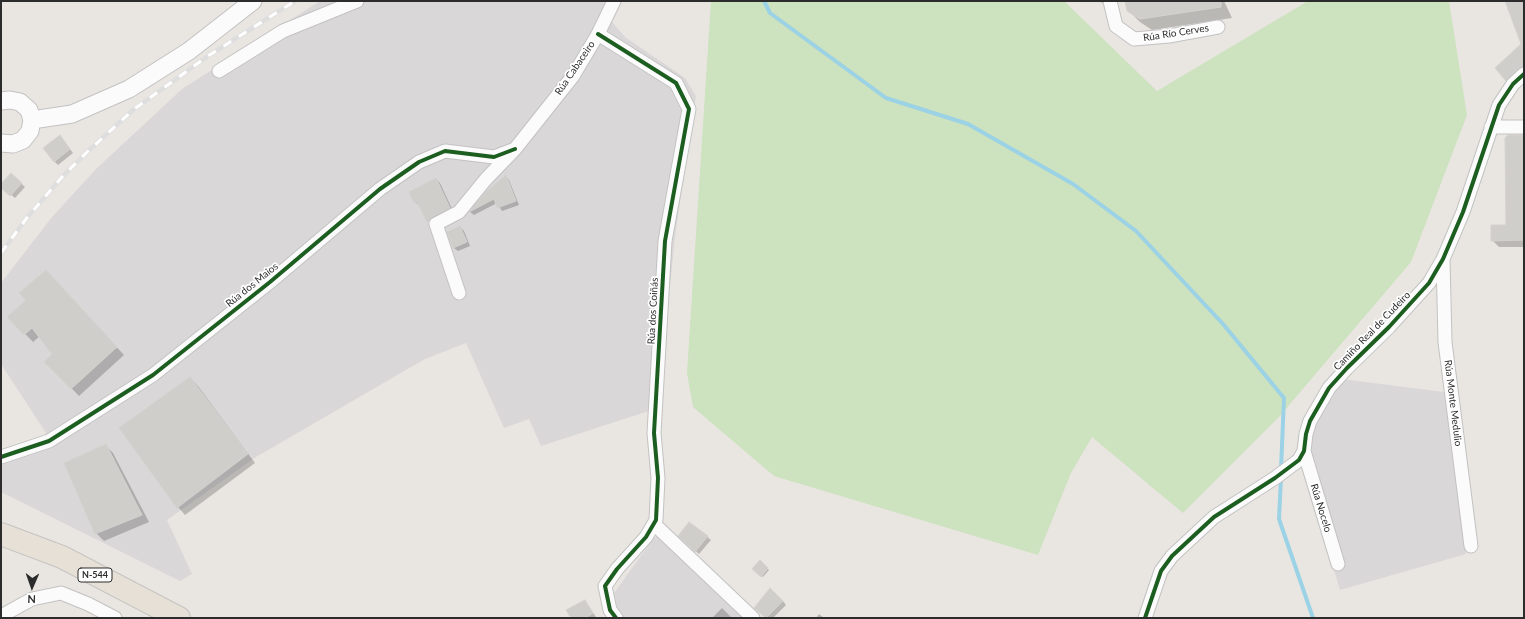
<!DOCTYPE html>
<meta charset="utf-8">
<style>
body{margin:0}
#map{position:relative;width:1525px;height:619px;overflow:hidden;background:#e9e6e2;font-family:Lato,sans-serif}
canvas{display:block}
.frame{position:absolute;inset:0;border:2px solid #2c2c2c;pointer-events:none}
.north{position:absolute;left:12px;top:567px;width:40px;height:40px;-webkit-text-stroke:3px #fff;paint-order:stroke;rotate:182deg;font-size:11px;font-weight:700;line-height:16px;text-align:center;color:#2c2c2c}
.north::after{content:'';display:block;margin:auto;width:14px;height:18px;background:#2c2c2c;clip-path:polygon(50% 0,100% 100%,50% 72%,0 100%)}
</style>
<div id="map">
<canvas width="1525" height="619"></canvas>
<div class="frame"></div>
<div class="north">N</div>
</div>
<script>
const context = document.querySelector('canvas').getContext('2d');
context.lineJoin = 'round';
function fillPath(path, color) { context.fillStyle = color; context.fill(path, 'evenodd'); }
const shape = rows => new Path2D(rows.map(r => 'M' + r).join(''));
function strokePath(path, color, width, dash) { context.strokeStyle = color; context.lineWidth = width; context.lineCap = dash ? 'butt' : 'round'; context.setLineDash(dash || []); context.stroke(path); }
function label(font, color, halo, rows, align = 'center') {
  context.font = font + ' Lato,sans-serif'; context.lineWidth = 3.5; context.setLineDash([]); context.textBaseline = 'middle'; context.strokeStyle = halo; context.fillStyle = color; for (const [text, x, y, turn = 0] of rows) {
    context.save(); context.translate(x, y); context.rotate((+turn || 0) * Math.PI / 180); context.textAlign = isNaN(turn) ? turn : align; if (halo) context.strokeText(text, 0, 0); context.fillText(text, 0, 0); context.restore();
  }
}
fillPath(shape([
 [320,1,619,1,612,22,625,37,685,78,696,96,675,237,658,408,541,446,529,419,504,428,466,343,425,359,256,457,167,520,192,574,180,581,1,492,1,456,37,442,46,433,1,364,1,283,52,217,96,169,182,89],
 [1342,379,1444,392,1466,554,1340,590,1304,472,1311,430],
 [659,535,745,618,622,618,618,613,614,593,653,539]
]), '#dad7d9');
fillPath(shape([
 [711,1,1064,1,1157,91,1308,1,1449,1,1467,115,1411,262,1279,417,1183,513,1092,437,1071,473,1038,555,774,476,693,407,687,373]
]), '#cde2be');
fillPath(shape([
 [1097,1,1105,1,1106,4],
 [1126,1,1224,1,1232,18,1152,30,1140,22,1128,10],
 [1506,1,1524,1,1524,72,1511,85,1506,80,1522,45],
 [1524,135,1524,247,1499,247,1492,240,1507,226],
 [63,140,73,153,58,165,54,161],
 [11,174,25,187,15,198,1,186],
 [506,176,509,180,519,205,502,211,497,203,474,215,470,212,486,193],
 [436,179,440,183,453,211,431,225,420,206,415,202],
 [460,227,464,231,470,246,458,251,454,248,448,233],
 [53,279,124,355,79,396,46,362,53,354,40,336,33,342,9,317],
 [190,378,198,386,255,463,185,515,178,507],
 [105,445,113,453,149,522,104,541,96,533],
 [698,529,711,540,699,554,679,536],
 [760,561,769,570,763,577,753,569],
 [585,601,596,617,573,618],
 [783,601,786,605,773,618,767,618,759,611],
 [722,608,732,618,712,618],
 [819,614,824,618,816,618]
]), '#0003');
strokePath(shape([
 [764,1,770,13,886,98,968,124,1073,184,1136,231,1223,324,1284,398,1281,469],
 [1281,478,1279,519,1313,618]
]), '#9bd2e5', 4);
const building = shape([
 [1125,1,1221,1,1221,7,1140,19,1127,11,1125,1],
 [1505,1,1524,1,1524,66,1519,68,1506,81,1495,68,1521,44,1505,1],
 [60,135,70,149,54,162,43,148,60,135],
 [1508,135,1524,135,1524,240,1491,241,1491,225,1506,225,1505,138,1508,135],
 [11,173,22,183,10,196,1,188,1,184,11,173],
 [506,175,516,201,497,208,494,199,469,212,486,192,506,175],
 [436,178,450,208,432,217,427,222,417,202,414,203,409,192,436,178],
 [460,226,467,242,453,248,447,232,460,226],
 [46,270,117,347,71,389,44,362,52,354,32,328,24,335,7,317,26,300,19,293,46,270],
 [190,377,248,454,177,508,119,428,190,377],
 [106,444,142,515,95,534,64,463,106,444],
 [689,522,708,536,695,552,678,536,689,522],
 [760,560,768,568,761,577,752,569,760,560],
 [770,588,783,601,766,618,754,608,770,588],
 [585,600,593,613,585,618,571,618,566,610,585,600]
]);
fillPath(building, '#d0cecb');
strokePath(building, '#d4d2ce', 1);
const minor = shape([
 [1110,1,1116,26,1134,39,1169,36,1218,27],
 [598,34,676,83,689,109,665,241,654,433,658,478,656,520,646,537,617,569,605,586,610,610,616,618],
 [219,71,283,31,357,1],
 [1491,127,1524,127],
 [1443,260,1445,342,1471,546],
 [459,293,436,224,459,212,486,179,515,149,573,76,598,34,614,1],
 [1304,451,1338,564],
 [1,457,49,441,153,375,270,282,380,189,419,162,445,151,494,157,515,149],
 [654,524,753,618],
 [1,616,32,599,61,593,88,604,115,618],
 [1145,618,1161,571,1172,556,1214,517,1275,478,1299,460,1304,451,1306,434,1310,421,1329,388,1347,368,1389,327,1429,283,1443,259,1463,212,1499,105,1513,84,1524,74]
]);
const tertiary = shape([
 [1,101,10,100,20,102,29,110,32,120,30,131,23,140,13,144,1,143],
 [32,120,72,114,129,89,189,51,253,1]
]);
const trunk = shape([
 [1,534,62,557,179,618]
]);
strokePath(minor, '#c3c2c2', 15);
strokePath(tertiary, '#c3c2c2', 19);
strokePath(trunk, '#c5c4c2', 24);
strokePath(minor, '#fcfbfb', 13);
strokePath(tertiary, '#fcfbfb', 17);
strokePath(trunk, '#e6e0d6', 22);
const rail = shape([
 [1,253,26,219,62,177,85,154,133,110,208,56,295,1]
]);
strokePath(rail, '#dededf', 4.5);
strokePath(rail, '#fff', 3, [9]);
strokePath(shape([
 [598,34,676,83,689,109,665,241,654,433,658,478,656,520,646,537,617,569,605,586,610,610,616,618],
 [1,457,49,441,153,375,270,282,380,189,419,162,445,151,494,157,515,149],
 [1145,618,1161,571,1172,556,1214,517,1275,478,1299,460,1304,451,1306,434,1310,421,1329,388,1347,368,1389,327,1429,283,1443,259,1463,212,1499,105,1513,84,1524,74]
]), '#1b5e20', 4);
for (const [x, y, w] of [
 [95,575,34]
]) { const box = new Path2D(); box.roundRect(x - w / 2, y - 7, w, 14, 3); context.fillStyle = '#fff'; context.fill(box); strokePath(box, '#2c2c2c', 1); }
label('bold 9px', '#2c2c2c', null, [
 ["N-544",95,575]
]);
label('10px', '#2c2c2c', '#fff', [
 ["Rúa Río Cerves",1176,33,-9],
 ["Rúa Cabaceiro",575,68,-56],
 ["Rúa dos Maios",252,285,-39],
 ["Rúa dos Coiñás",653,311,-87],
 ["Camiño Real de Cudeiro",1372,331,-46],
 ["Rúa Monte Medulio",1453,403,83],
 ["Rúa Nocelo",1321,508,73]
]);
</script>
